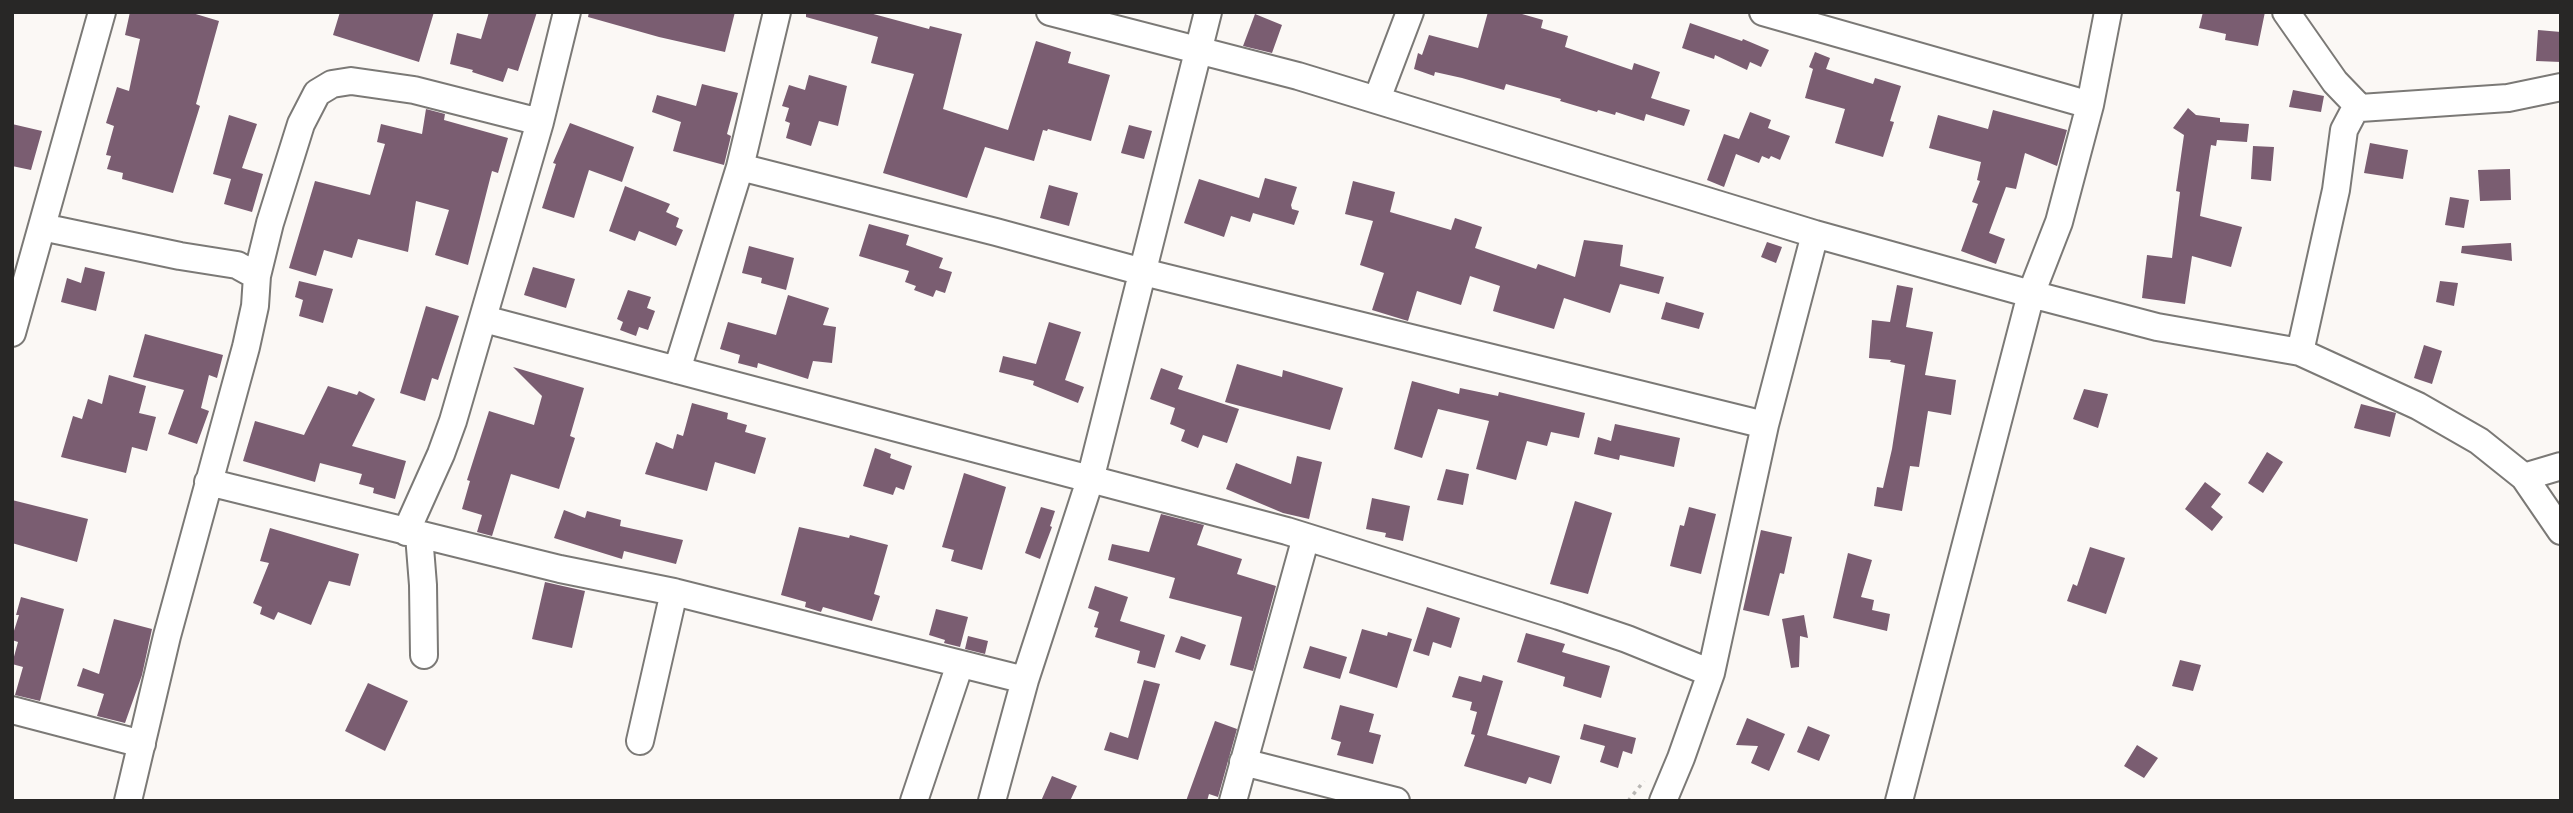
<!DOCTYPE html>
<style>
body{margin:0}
#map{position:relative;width:2573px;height:813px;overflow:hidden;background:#fbf8f5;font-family:Georgia,serif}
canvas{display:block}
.frame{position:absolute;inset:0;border:14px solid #282726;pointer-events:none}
</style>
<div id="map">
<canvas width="2573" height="813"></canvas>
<div class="frame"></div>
</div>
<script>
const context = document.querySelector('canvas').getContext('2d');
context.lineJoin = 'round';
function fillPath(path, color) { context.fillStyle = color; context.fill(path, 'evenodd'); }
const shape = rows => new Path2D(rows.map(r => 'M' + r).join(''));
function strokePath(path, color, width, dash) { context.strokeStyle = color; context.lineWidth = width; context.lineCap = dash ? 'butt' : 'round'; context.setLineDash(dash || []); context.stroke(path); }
fillPath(shape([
 [130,12,189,12,219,21,196,104,200,106,173,193,122,179,123,173,107,169,111,156,106,155,114,126,106,123,117,87,129,91,140,39,125,35],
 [340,12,434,12,419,62,333,35],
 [489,12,537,12,518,71,508,68,503,82,472,72,473,70,450,64,457,33,481,39],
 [589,12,735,12,725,52,659,37,588,17],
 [806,12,866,12,929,29,930,26,962,34,943,109,1008,130,1036,41,1071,52,1068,63,1110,75,1091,141,1048,129,1047,131,1043,130,1034,161,985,147,967,198,883,173,914,74,871,63,878,37,806,17],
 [1488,12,1515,12,1543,20,1541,28,1568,36,1565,47,1632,70,1634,63,1660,72,1651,98,1690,110,1684,126,1646,114,1644,121,1616,112,1615,115,1598,110,1597,112,1560,101,1561,99,1506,84,1504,90,1462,78,1435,72,1434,76,1414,69,1418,53,1422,55,1429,35,1478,48],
 [2203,12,2265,12,2258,46,2225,40,2226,34,2199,28],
 [1255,14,1282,25,1272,53,1243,46],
 [1690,23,1742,41,1743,39,1769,50,1761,67,1750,62,1747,70,1715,55,1714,59,1682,48],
 [2538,30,2561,32,2561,62,2536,61],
 [1815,52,1830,58,1826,69,1873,84,1875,78,1901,86,1890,121,1894,122,1883,157,1835,143,1845,109,1805,98,1813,69,1809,67],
 [809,75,847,86,838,126,819,121,811,146,786,138,790,123,785,121,789,108,782,106,789,85,805,90],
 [702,84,738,93,727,134,731,136,724,165,673,151,681,122,652,112,657,95,696,106],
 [2293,90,2324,96,2321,112,2289,107],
 [2188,108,2196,115,2220,118,2220,122,2249,124,2247,142,2217,140,2216,146,2211,145,2200,216,2242,227,2231,267,2192,256,2185,304,2142,298,2147,255,2172,258,2180,192,2176,191,2184,135,2173,128],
 [426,109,445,114,444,120,508,138,498,173,492,171,468,265,435,255,449,210,416,201,408,252,358,239,352,258,324,250,316,276,289,268,315,181,370,195,385,144,377,142,381,124,422,134],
 [1993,110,2067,130,2057,166,2025,153,2016,189,2006,187,1989,233,2005,239,1996,264,1961,251,1978,204,1972,202,1980,181,1977,180,1981,162,1929,148,1938,115,1988,129],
 [1750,112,1771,120,1768,128,1790,136,1780,160,1771,156,1769,159,1762,156,1759,163,1736,154,1724,187,1707,180,1724,134,1739,139],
 [229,115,257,124,242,168,263,174,252,212,224,204,231,179,213,174],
 [570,123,634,147,622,182,589,170,574,218,542,208,556,164,553,163],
 [12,124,42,131,31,170,12,166],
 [1129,125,1152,131,1144,159,1121,153],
 [2370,143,2408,150,2403,179,2364,173],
 [2253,146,2274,147,2271,181,2251,179],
 [2510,169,2511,200,2480,201,2478,170],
 [1265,178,1297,187,1291,205,1292,209,1299,211,1294,225,1253,213,1250,222,1231,216,1224,237,1184,223,1199,179,1259,198],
 [1353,181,1395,192,1390,212,1451,230,1455,218,1482,227,1475,248,1536,269,1538,264,1575,277,1584,240,1623,245,1620,266,1664,277,1659,294,1620,284,1610,313,1564,298,1554,329,1493,311,1500,286,1470,276,1461,305,1417,291,1408,321,1372,310,1384,273,1360,265,1373,221,1345,214],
 [1049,185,1078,193,1069,226,1040,218],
 [625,186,670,204,666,212,679,218,676,227,683,230,676,246,639,231,635,241,609,231],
 [2450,197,2469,200,2464,228,2445,225],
 [869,224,909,235,906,245,943,258,939,268,952,272,945,293,936,290,933,297,914,290,916,286,905,282,909,271,859,256],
 [1767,242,1782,247,1776,263,1761,257],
 [2511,243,2512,261,2461,253,2462,246],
 [749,246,794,258,786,290,761,283,762,278,742,273],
 [85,267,105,272,96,311,61,302,67,278,81,283],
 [533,267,575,279,566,308,524,295],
 [299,281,333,289,323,323,299,316,303,300,295,297],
 [2440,281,2458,283,2454,306,2436,302],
 [1897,285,1913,288,1906,327,1933,332,1925,375,1956,380,1951,415,1928,411,1919,467,1910,466,1902,511,1874,506,1877,487,1883,488,1892,449,1905,365,1890,362,1891,360,1869,358,1872,320,1890,322],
 [628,290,651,297,647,308,655,311,648,330,639,327,636,336,620,330,623,322,617,319],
 [788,295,829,308,823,325,836,327,832,363,813,361,808,379,758,363,757,368,738,363,740,355,720,349,728,322,776,335],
 [1666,302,1704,313,1699,329,1661,319],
 [426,306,459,316,438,380,432,378,425,401,400,393],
 [1049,322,1081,332,1065,380,1084,387,1078,403,1033,385,1034,381,999,372,1003,356,1036,364],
 [145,334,223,355,217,378,209,375,201,408,209,411,197,444,168,434,184,390,133,377],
 [2424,345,2442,351,2432,384,2414,378],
 [1237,364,1282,377,1283,370,1343,388,1330,430,1225,402],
 [513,367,584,388,570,436,575,438,559,489,511,474,492,536,477,532,482,515,462,509,470,481,467,480,489,411,534,425,542,396],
 [1161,368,1183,376,1178,389,1239,409,1227,443,1203,435,1198,448,1181,441,1185,430,1170,424,1175,408,1150,399],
 [109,375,146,386,139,413,156,417,147,451,132,447,126,473,61,457,73,416,82,419,88,399,102,404],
 [1412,381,1459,394,1460,388,1498,396,1499,392,1585,413,1579,438,1551,432,1547,446,1527,441,1516,480,1476,469,1489,421,1438,409,1422,458,1394,449],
 [328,386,357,395,359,391,375,399,352,446,406,461,395,499,373,493,374,488,359,484,362,474,320,463,315,482,243,461,255,421,304,435],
 [2084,389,2108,394,2098,428,2073,419],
 [692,403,728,413,727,419,747,425,745,432,766,438,755,474,715,462,707,491,645,474,656,442,673,449,677,434,683,436],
 [2361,404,2396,413,2390,437,2354,428],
 [1615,424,1680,438,1674,467,1620,455,1619,460,1594,454,1598,437,1611,441],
 [875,448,891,454,890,458,912,466,904,490,896,487,893,495,863,486],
 [2267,452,2283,462,2263,493,2248,483],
 [1297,456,1322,462,1309,519,1283,513,1226,489,1236,463,1291,484],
 [1446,469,1469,474,1463,505,1437,500],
 [964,473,1006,487,982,570,951,561,954,550,942,547],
 [2205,482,2221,494,2211,507,2223,517,2212,531,2185,509],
 [1372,498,1410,506,1403,541,1385,537,1386,533,1366,529],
 [12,500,88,519,77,562,12,543],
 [1575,501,1612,513,1588,594,1550,584],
 [1041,507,1055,511,1050,526,1052,527,1040,559,1025,553],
 [1689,507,1716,514,1701,574,1670,566,1680,525,1684,526],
 [564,510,585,518,587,511,621,520,620,526,683,540,676,564,624,551,622,559,554,538],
 [1161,514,1204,525,1197,545,1242,559,1237,574,1276,586,1253,671,1230,665,1242,617,1169,598,1175,578,1108,560,1112,544,1149,552],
 [799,527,849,538,850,535,888,545,874,594,880,596,872,621,823,607,821,612,805,607,806,602,781,595],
 [270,528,359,554,350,586,329,581,311,625,278,612,274,620,260,614,262,607,253,603,269,563,260,561],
 [1761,530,1792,537,1784,574,1780,573,1769,616,1743,610],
 [2090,547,2125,558,2106,614,2067,601,2073,584,2077,586],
 [1848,553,1872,560,1861,597,1874,600,1872,610,1890,614,1887,631,1833,618],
 [545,582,585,591,572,648,532,639],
 [1095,586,1128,597,1120,621,1165,635,1155,668,1137,663,1140,651,1095,637,1098,628,1094,627,1099,612,1088,608],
 [21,597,64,609,40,701,15,695,23,667,12,664,18,642,12,640,12,637,19,615,16,615],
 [1427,607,1460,618,1451,648,1433,642,1429,656,1413,651],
 [936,609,968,617,960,647,944,643,945,640,929,635],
 [1804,615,1808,638,1800,636,1799,667,1791,668,1782,619],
 [114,619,152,629,142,675,125,723,97,716,104,694,77,686,83,668,99,674],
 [1362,629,1387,636,1388,632,1412,639,1397,688,1349,673],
 [1526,633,1565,644,1562,652,1610,666,1601,698,1563,686,1565,677,1517,662],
 [968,636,988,641,985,654,965,649],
 [1181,636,1206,645,1200,660,1175,652],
 [1310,646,1347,657,1340,679,1303,668],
 [2180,660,2201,665,2193,691,2172,686],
 [1483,675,1503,681,1487,735,1560,756,1551,784,1529,777,1526,784,1464,766,1475,735,1471,734,1477,712,1470,710,1472,702,1452,697,1459,676,1481,682],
 [1144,680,1160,684,1138,760,1104,750,1110,732,1128,738],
 [368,683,408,701,385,751,345,731],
 [1340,705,1374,714,1369,732,1381,735,1373,764,1337,755,1341,742,1331,739],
 [1747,718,1785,734,1769,771,1751,763,1758,746,1736,745],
 [1215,721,1237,729,1218,797,1209,794,1207,801,1186,801],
 [1584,724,1636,738,1632,754,1623,751,1618,768,1600,762,1605,746,1580,739],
 [1808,726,1830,735,1819,761,1797,752],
 [2137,745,2158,758,2144,778,2124,766],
 [1052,776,1077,786,1070,801,1041,801]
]), '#7a5d71');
const minor = shape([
 [1050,12,1298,76,1815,234,2031,294,2157,327,2300,352,2418,406,2479,441,2524,477,2561,531],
 [1763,12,2090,105],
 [2286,12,2335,82,2360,108],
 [1377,99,1410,12],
 [740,167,996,232,1143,272,1765,425],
 [42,227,180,256,237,265,257,276,255,306,246,347,167,636,128,801],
 [257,276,270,223,301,124,317,93,332,84,351,81,414,90,540,122],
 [484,319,1287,531,1559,616,1627,639,1711,673],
 [12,333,102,12],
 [2300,352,2336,190,2344,130,2354,111,2360,108,2508,98,2561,87],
 [677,370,740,167,777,12],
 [2524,477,2561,466],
 [208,482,560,569,674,592,1025,680],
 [406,532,441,454,453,421,540,122,567,12],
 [419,535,423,585,424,655],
 [12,710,142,744],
 [640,741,674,592],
 [1243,762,1396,801],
 [914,801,960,664],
 [992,801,1025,680,1090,480,1208,12],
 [1233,801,1306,537],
 [1663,801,1681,758,1711,673,1765,425,1815,234],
 [1899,801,2031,294,2059,222,2090,105,2108,12]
]);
strokePath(minor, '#7b7976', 30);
strokePath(shape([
 [1628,801,1644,781]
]), '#b9b7b4', 3.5, [3.5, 5]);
strokePath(minor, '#fff', 26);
</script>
